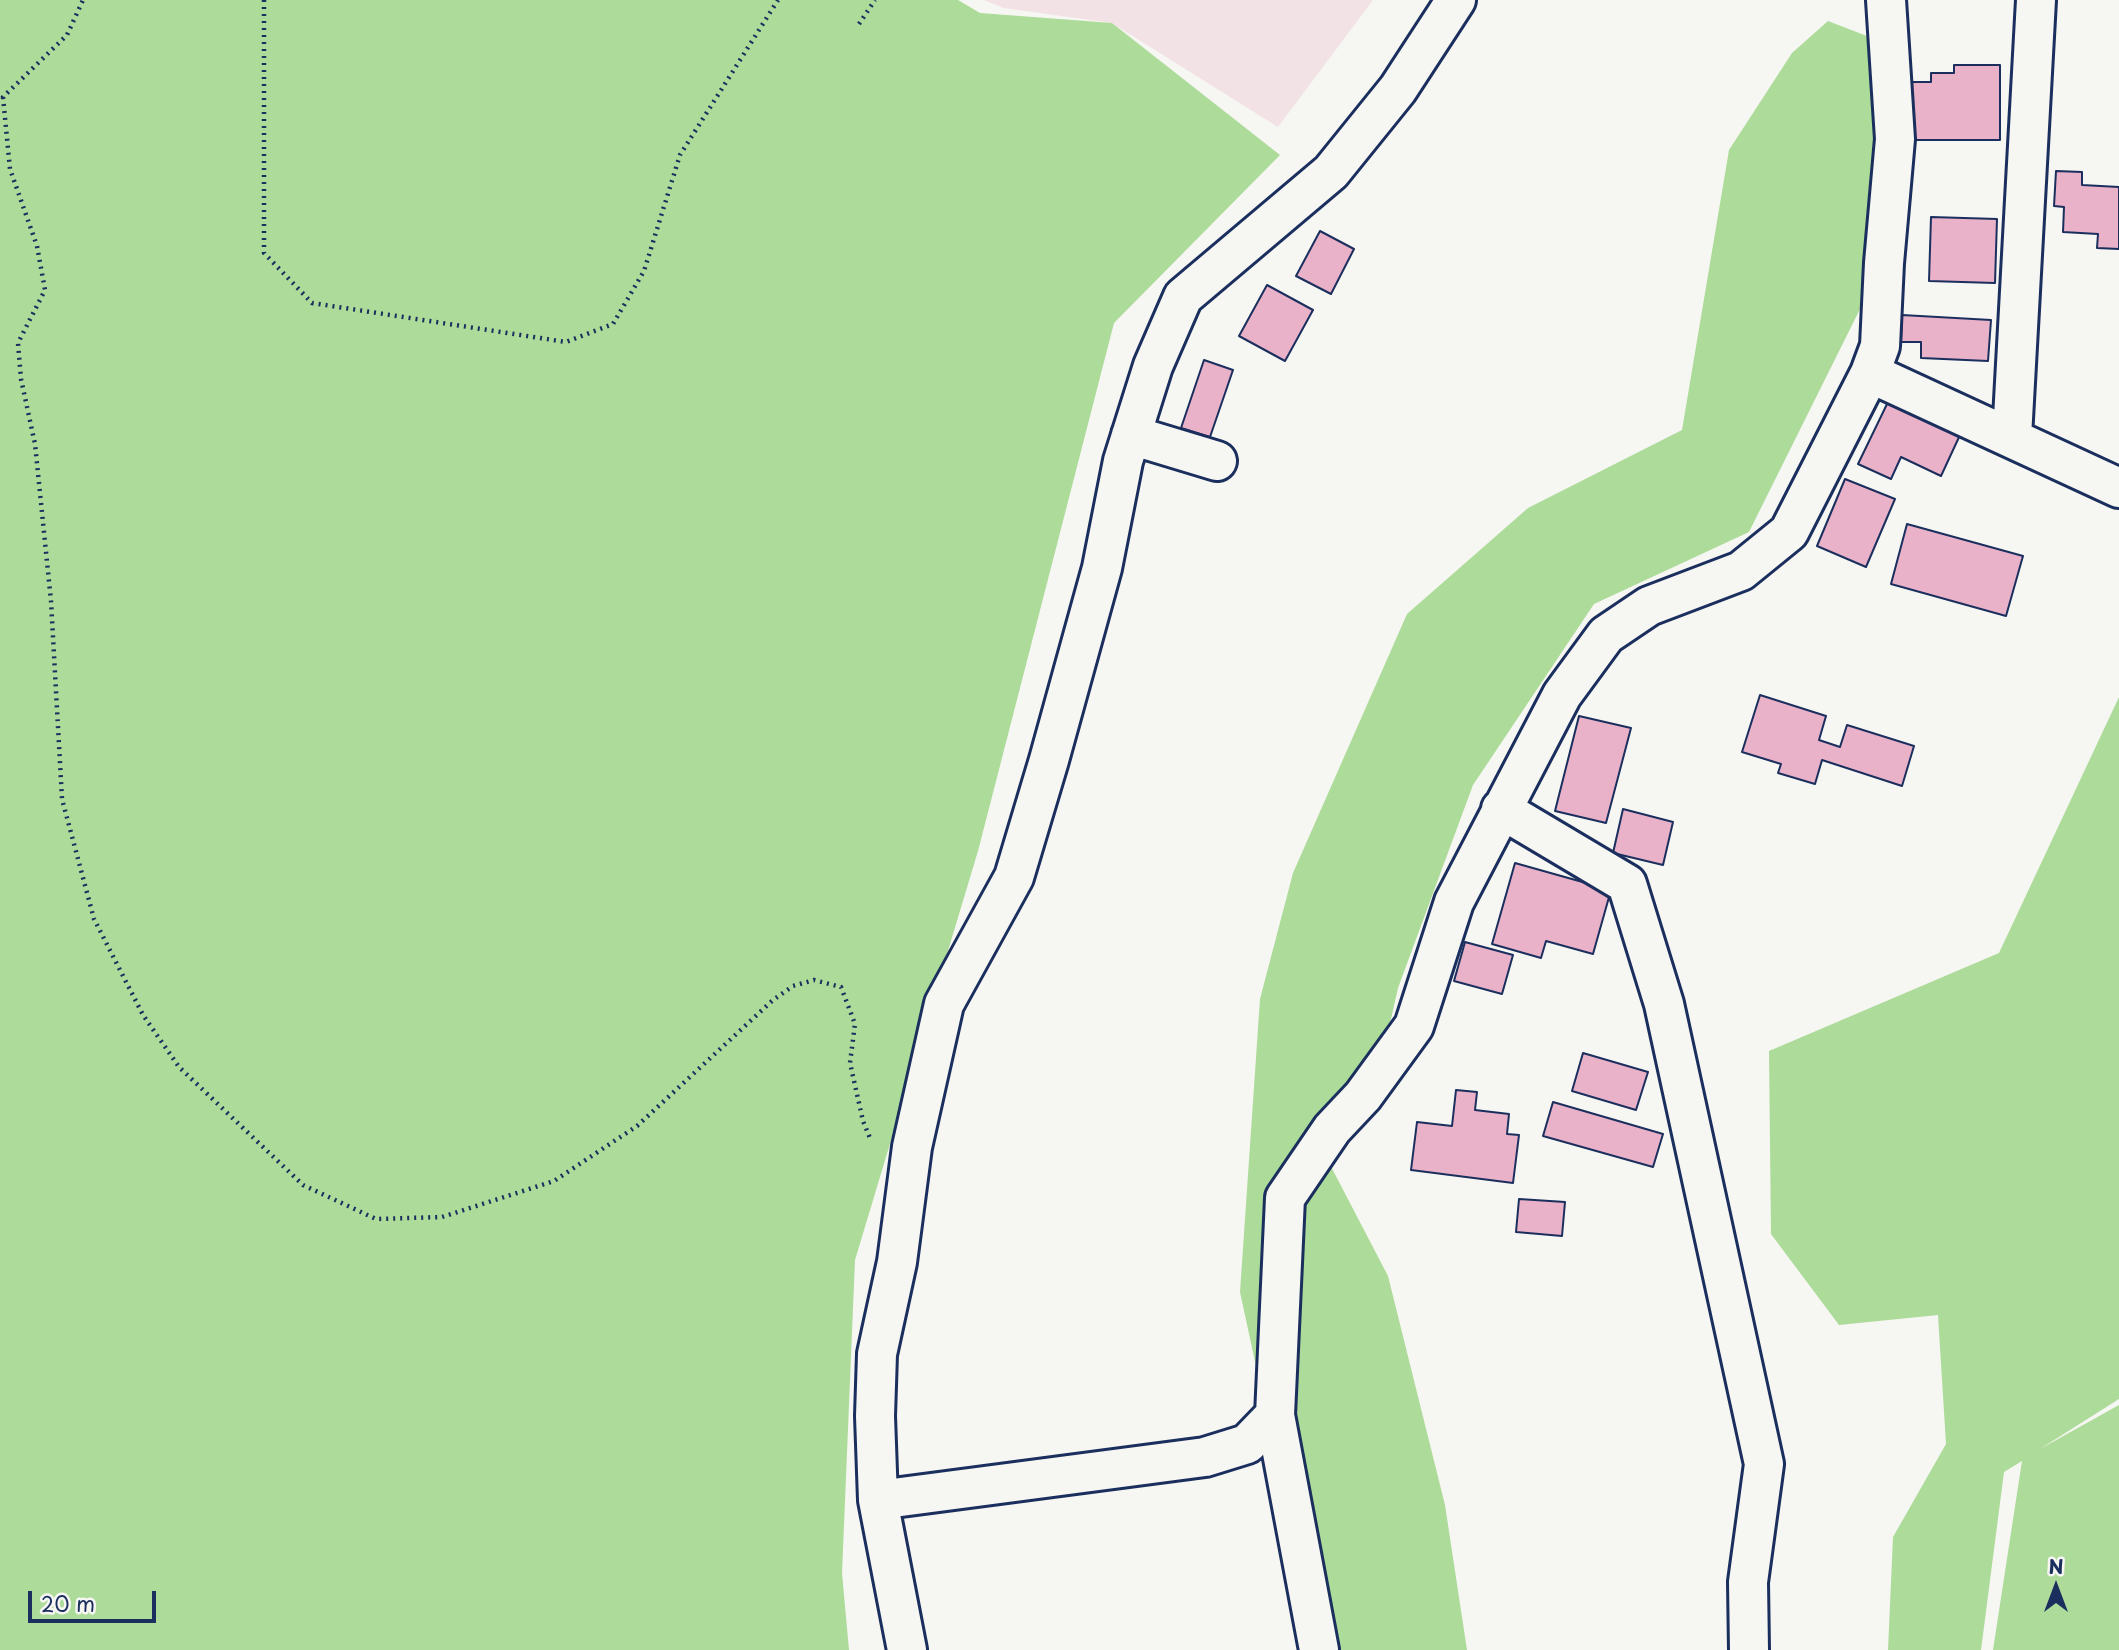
<!DOCTYPE html>
<html>
<head>
<meta charset="utf-8">
<style>
	body { margin:0 }
	#map { position:relative; width:2119px; height:1650px; overflow:hidden; background:#f6f6f2; font-family:"Playpen Sans",sans-serif }
	canvas { display:block }
	.north { position:absolute; left:2021px; top:1552px; width:70px; height:70px; -webkit-text-stroke:5px #f6f6f2; paint-order:stroke; rotate:0deg; font-size:19px; font-weight:700; line-height:28px; text-align:center; color:#1b2f5e }
	.north::after { content:''; display:block; margin:auto; width:24px; height:32px; background:#1b2f5e; clip-path:polygon(50% 0,100% 100%,50% 72%,0 100%) }
	.scale { position:absolute; left:28px; top:1591px; width:128px; height:32px; box-sizing:border-box; border:4px solid #1b2f5e; border-top:0; padding-left:9px; font-size:21px; line-height:24px; white-space:nowrap; color:#1b2f5e; -webkit-text-stroke:5px #f6f6f2; paint-order:stroke }
</style>
</head>
<body>
<div id="map">
<canvas width="2119" height="1650"></canvas>
<div class="north">N</div>
<div class="scale">20 m</div>
</div>
<script>
const ctx = document.querySelector('canvas').getContext('2d');
ctx.lineJoin = 'round';
function paint(path, color) { ctx.fillStyle = color; ctx.fill(path, 'evenodd'); }
function strokePath(path, color, width, dash) { ctx.strokeStyle = color; ctx.lineWidth = width; ctx.lineCap = dash ? 'butt' : 'round'; ctx.setLineDash(dash || []); ctx.stroke(path); }
const built = new Path2D(`
	M984,0h389l-95,127 -166,-104 -108,-15z`);
const green = new Path2D(`
	M0,0h958l22,13 132,10 168,132 -166,168 -136,528 -123,409 -13,313 7,77h-849z
	M1828,21l57,22 -20,256 -116,233 -155,72 -121,181 -75,203 -17,75 -67,71 74,142 57,229 22,145h-150l-77,-358 20,-293 33,-126 114,-259 121,-106 154,-78 47,-280 63,-97z
	M2119,697v702l-79,50 79,-44v245h-126l29,-189 -18,11 -23,178h-93l5,-113 53,-93 -8,-129 -99,10 -68,-91 -2,-183 230,-98z`);
const building = new Path2D(`
	M1954,65h46v75h-88v-58h19v-9h23z
	M2056,171l26,1v13l37,2v62l-22,-1 1,-14 -35,-2 1,-25 -10,-1z
	M1931,217l66,2 -2,64 -66,-2z
	M1320,231l34,18 -23,45 -35,-18z
	M1267,285l46,25 -28,51 -46,-25z
	M1902,315l89,5 -3,41 -67,-3v-16h-20z
	M1204,360l29,10 -23,67 -29,-9z
	M1888,402l72,33 -19,41 -40,-19 -10,22 -33,-15z
	M1845,479l50,20 -29,68 -49,-21z
	M1907,524l116,32 -17,60 -115,-32z
	M1760,695l66,21 -7,24 21,7 7,-22 67,21 -12,40 -80,-26 -7,24 -37,-11 3,-9 -39,-12z
	M1579,716l52,12 -25,95 -51,-12z
	M1623,809l50,13 -10,43 -50,-12z
	M1515,863l96,27 -18,64 -47,-13 -5,17 -49,-14z
	M1465,942l48,13 -11,39 -48,-13z
	M1583,1053l65,19 -12,38 -64,-19z
	M1456,1090l21,2 -2,18 34,4 -2,20 12,1 -6,48 -102,-13 6,-48 35,4z
	M1553,1102l110,32 -10,33 -110,-31z
	M1519,1199l46,3 -3,34 -46,-4z`);
const path = new Path2D(`
	M264,0v253l48,50 254,39 47,-18 31,-53 36,-116 98,-155
	M859,24l16,-24
	M3,97l7,72 27,77 8,44 -27,53 3,36 14,65 16,157 11,198 32,120 49,96 36,52 124,118 73,34 66,-2 112,-36 83,-55 136,-126 20,-14 21,-6 27,7 14,37 -5,39 13,58 7,17
	M2,98l65,-63 16,-35`);
const minor = new Path2D(`
	M1870,373l249,115
	M1131,435l86,26
	M2012,437l24,-437
	M1501,809l126,75 37,120 100,460 -16,118 1,68
	M1275,1415l44,235
	M878,1500l327,-43 42,-13 28,-29 10,-217 47,-69 31,-33 51,-70 40,-124 108,-207 44,-60 43,-29 92,-35 48,-39 81,-159 10,-27 4,-83 11,-124 -9,-139
	M907,1650l-29,-150 -3,-84 2,-62 20,-92 15,-115 32,-143 70,-127 35,-117 53,-192 21,-107 30,-95 30,-69 148,-125 67,-83 58,-89`);
paint(built, '#f2e2e5');
paint(green, '#addb99');
paint(building, '#e9b2c8');
strokePath(building, '#1b2f5e', 2);
strokePath(minor, '#1b2f5e', 44);
strokePath(path, '#1b2f5e', 4.5, [2, 5]);
strokePath(minor, '#f6f6f2', 38);
</script>
</body>
</html>
